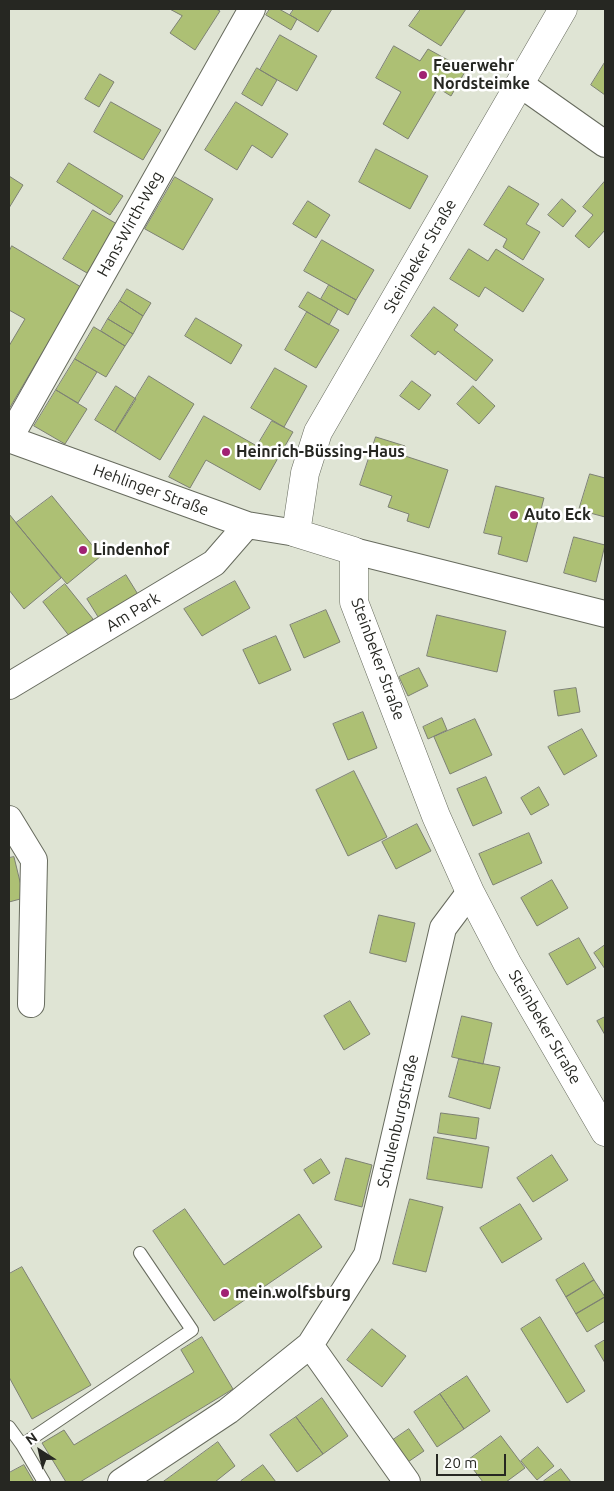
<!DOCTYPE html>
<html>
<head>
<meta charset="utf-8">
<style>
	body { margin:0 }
	#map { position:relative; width:614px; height:1491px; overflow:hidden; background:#dfe4d4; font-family:Ubuntu,sans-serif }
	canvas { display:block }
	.frame { position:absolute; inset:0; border:10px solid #262722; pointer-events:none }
	.north { position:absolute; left:15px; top:1426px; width:50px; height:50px; -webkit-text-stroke:4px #fff; paint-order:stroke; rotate:325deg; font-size:14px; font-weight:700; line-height:20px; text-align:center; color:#262722 }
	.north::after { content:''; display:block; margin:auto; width:18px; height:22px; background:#262722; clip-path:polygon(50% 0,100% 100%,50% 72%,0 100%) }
	.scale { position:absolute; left:436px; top:1454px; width:70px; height:22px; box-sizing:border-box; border:2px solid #262722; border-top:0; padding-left:6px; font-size:15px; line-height:18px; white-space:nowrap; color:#262722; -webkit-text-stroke:4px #fff; paint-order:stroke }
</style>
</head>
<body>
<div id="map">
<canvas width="614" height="1491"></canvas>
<div class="frame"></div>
<div class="north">N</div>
<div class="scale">20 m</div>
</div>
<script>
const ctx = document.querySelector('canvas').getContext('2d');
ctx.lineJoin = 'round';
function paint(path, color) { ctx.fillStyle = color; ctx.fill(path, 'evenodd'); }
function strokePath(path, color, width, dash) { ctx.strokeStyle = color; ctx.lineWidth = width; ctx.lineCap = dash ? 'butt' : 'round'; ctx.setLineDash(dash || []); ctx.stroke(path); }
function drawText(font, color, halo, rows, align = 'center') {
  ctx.font = font + ' Ubuntu,sans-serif'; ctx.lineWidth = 5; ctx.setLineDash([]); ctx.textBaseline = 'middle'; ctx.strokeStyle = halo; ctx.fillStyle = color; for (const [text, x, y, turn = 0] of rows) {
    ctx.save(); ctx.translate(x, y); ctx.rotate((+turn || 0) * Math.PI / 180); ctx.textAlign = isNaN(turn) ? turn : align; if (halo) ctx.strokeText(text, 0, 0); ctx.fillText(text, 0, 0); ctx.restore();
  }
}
const building = new Path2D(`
	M170,9h46l4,2 -25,39 -25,-17 12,-17z
	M270,9h9l18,10 -6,11 -25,-15z
	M294,9h38l-14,23 -28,-17z
	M421,9h45l-25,37 -32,-20z
	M280,35l37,21 -20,35 -37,-21z
	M394,46l26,15 8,-12 38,21 -15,26 -13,-8 -30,51 -25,-15 18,-32 -25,-14z
	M605,62v33l-14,-10z
	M257,68l20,12 -15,26 -20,-12z
	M100,74l14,8 -15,25 -14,-8z
	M111,102l50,28 -18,30 -49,-28z
	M236,102l52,32 -16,24 -20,-13 -15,25 -32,-20z
	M376,149l52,27 -18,33 -51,-27z
	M69,163l54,33 -13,19 -53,-33z
	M9,176l14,9 -14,23z
	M175,177l38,22 -30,51 -38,-21z
	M605,181v49l-16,18 -14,-12 18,-21 -10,-8z
	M509,186l30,18 -13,20 14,8 -17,28 -20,-13 4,-8 -23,-14z
	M562,199l14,12 -13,16 -15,-12z
	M308,201l22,14 -14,23 -23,-14z
	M93,210l24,14 -30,49 -24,-14z
	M322,240l52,30 -18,30 -52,-29z
	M12,246l69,41 -72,122v-63l16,-27 -16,-9v-58z
	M469,249l19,12 8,-12 48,30 -21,33 -38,-25 -6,10 -29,-18z
	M329,285l27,15 -8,15 -27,-16z
	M127,289l24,14 -8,13 -23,-15z
	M308,292l30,17 -9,16 -30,-18z
	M120,301l23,15 -10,18 -25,-15z
	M434,307l24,18 -4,5 39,30 -17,21 -38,-30 -3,4 -24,-19z
	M307,312l32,18 -23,38 -31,-18z
	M196,318l46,27 -11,19 -46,-28z
	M108,319l25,15 -8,12 -24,-15z
	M94,327l31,19 -19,31 -31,-18z
	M75,359l22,13 -19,31 -22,-13z
	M275,368l32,18 -23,41 -33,-19z
	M149,376l45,28 -34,56 -45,-28z
	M412,381l19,14 -12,15 -19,-14z
	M116,386l20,13 -21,33 -20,-12z
	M473,386l22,20 -16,18 -22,-20z
	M56,390l31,19 -22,35 -31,-18z
	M204,416l74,42 -18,32 -54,-30 -16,28 -21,-11z
	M272,421l21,11 -15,26 -21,-12z
	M376,437l29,9 -3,9 46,15 -19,58 -22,-7 2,-7 -21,-7 4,-11 -32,-11z
	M590,474l15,4v39l-26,-7z
	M496,486l48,12 -17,64 -29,-8 4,-17 -18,-4z
	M52,496l49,60 -34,28 -51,-61z
	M9,514l52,64 -37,31 -15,-19z
	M574,537l31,8 -9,37 -32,-9z
	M126,575l13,21 -39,24 -13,-21z
	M235,581l15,27 -48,28 -18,-27z
	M65,584l28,35 -23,18 -27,-35z
	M326,610l14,32 -36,16 -14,-33z
	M437,615l69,16 -9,41 -70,-16z
	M276,636l15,34 -32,14 -16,-34z
	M419,668l9,18 -20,10 -9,-19z
	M576,688l4,24 -22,4 -4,-25z
	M363,712l14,36 -29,12 -15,-36z
	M442,718l5,12 -19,9 -5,-12z
	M475,719l17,36 -42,19 -16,-37z
	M582,729l15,27 -33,19 -16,-28z
	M354,771l33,66 -39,19 -32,-66z
	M486,777l16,36 -29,13 -16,-37z
	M539,787l10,18 -18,10 -10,-17z
	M417,824l14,27 -35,18 -14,-27z
	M529,833l13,30 -49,22 -14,-31z
	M14,857l10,41 -15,4v-44z
	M552,880l16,28 -31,18 -16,-28z
	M379,915l36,8 -9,39 -36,-9z
	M579,938l17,30 -29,17 -18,-31z
	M605,945v24l-11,-16z
	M350,1001l20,33 -26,16 -20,-34z
	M462,1016l30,7 -9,41 -31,-7z
	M605,1017v18l-8,-14z
	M459,1059l41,8 -10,42 -41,-12z
	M441,1113l38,5 -3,21 -38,-6z
	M434,1137l55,10 -7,41 -55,-9z
	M552,1155l16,25 -35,22 -16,-24z
	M346,1158l26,7 -10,42 -27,-7z
	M321,1159l9,14 -17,11 -9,-14z
	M410,1199l33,8 -17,65 -33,-8z
	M520,1204l22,35 -40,24 -22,-35z
	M185,1209l39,56 75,-51 23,33 -108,74 -61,-90z
	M584,1263l10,17 -28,17 -10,-17z
	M22,1267l69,118 -59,34 -23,-42v-103z
	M594,1280l11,17 -29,17 -10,-17z
	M605,1297v24l-18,11 -11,-18z
	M540,1317l45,74 -18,12 -46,-74z
	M372,1329l34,27 -24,31 -35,-27z
	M202,1337l31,52 -153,93h-14l-24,-39 22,-13 10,15 120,-73 -13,-22z
	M605,1340v23l-10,-17z
	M467,1376l23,35 -26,18 -24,-35z
	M440,1394l24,35 -27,18 -23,-35z
	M322,1398l26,38 -25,18 -27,-37z
	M296,1417l27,37 -26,18 -27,-37z
	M409,1429l15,22 -19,13 -15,-22z
	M501,1436l24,32 -19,14h-23l-16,-21z
	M218,1442l17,24 -20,16h-52z
	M538,1447l16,19 -17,14 -16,-19z
	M24,1465l10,17h-25v-9z
	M263,1465l13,17h-35v-1z
	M561,1469l10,13h-26l-1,-1z`);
const service = new Path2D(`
	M9,1427l13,18 22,37
	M22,1445l170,-115 -52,-77`);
const minor = new Path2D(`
	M520,84l85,60
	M9,439l243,-430
	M9,439l238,86 49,8
	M354,551l251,63
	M9,686l205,-123 33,-38
	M9,819l25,41 -3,144
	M310,1345l97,137
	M121,1482l107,-71 82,-66 57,-90 76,-327 27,-36`);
const tertiary = new Path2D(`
	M563,9l-245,423 -13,41 -9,60 58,18v51l82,214 34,76 37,71 98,169`);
const markers = [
	[423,75,5,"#a02173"],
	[226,452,5,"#a02173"],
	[514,515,5,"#a02173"],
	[83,550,5,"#a02173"],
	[225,1293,5,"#a02173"]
];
const poiNames = [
	["Feuerwehr",433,66],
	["Nordsteimke",433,84],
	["Heinrich-Büssing-Haus",236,452],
	["Auto Eck",524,515],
	["Lindenhof",93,550],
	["mein.wolfsburg",235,1293]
];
const streetNames = [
	["Hans-Wirth-Weg",130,224,-61],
	["Steinbeker Straße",420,256,-60],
	["Hehlinger Straße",151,490,20],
	["Am Park",133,612,-31],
	["Steinbeker Straße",378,659,70],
	["Steinbeker Straße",545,1027,60],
	["Schulenburgstraße",398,1121,-77]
];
paint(building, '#adc074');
strokePath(building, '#7d8173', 1);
strokePath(service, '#676b5e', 14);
strokePath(minor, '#676b5e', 28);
strokePath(tertiary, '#676b5e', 29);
strokePath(service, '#fff', 12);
strokePath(minor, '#fff', 26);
strokePath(tertiary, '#fff', 28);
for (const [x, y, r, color] of markers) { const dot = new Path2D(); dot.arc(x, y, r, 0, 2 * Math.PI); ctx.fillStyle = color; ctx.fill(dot); strokePath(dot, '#fff', 2); }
drawText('bold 16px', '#262722', '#fff', poiNames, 'left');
drawText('16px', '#262722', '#fff', streetNames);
</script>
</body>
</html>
